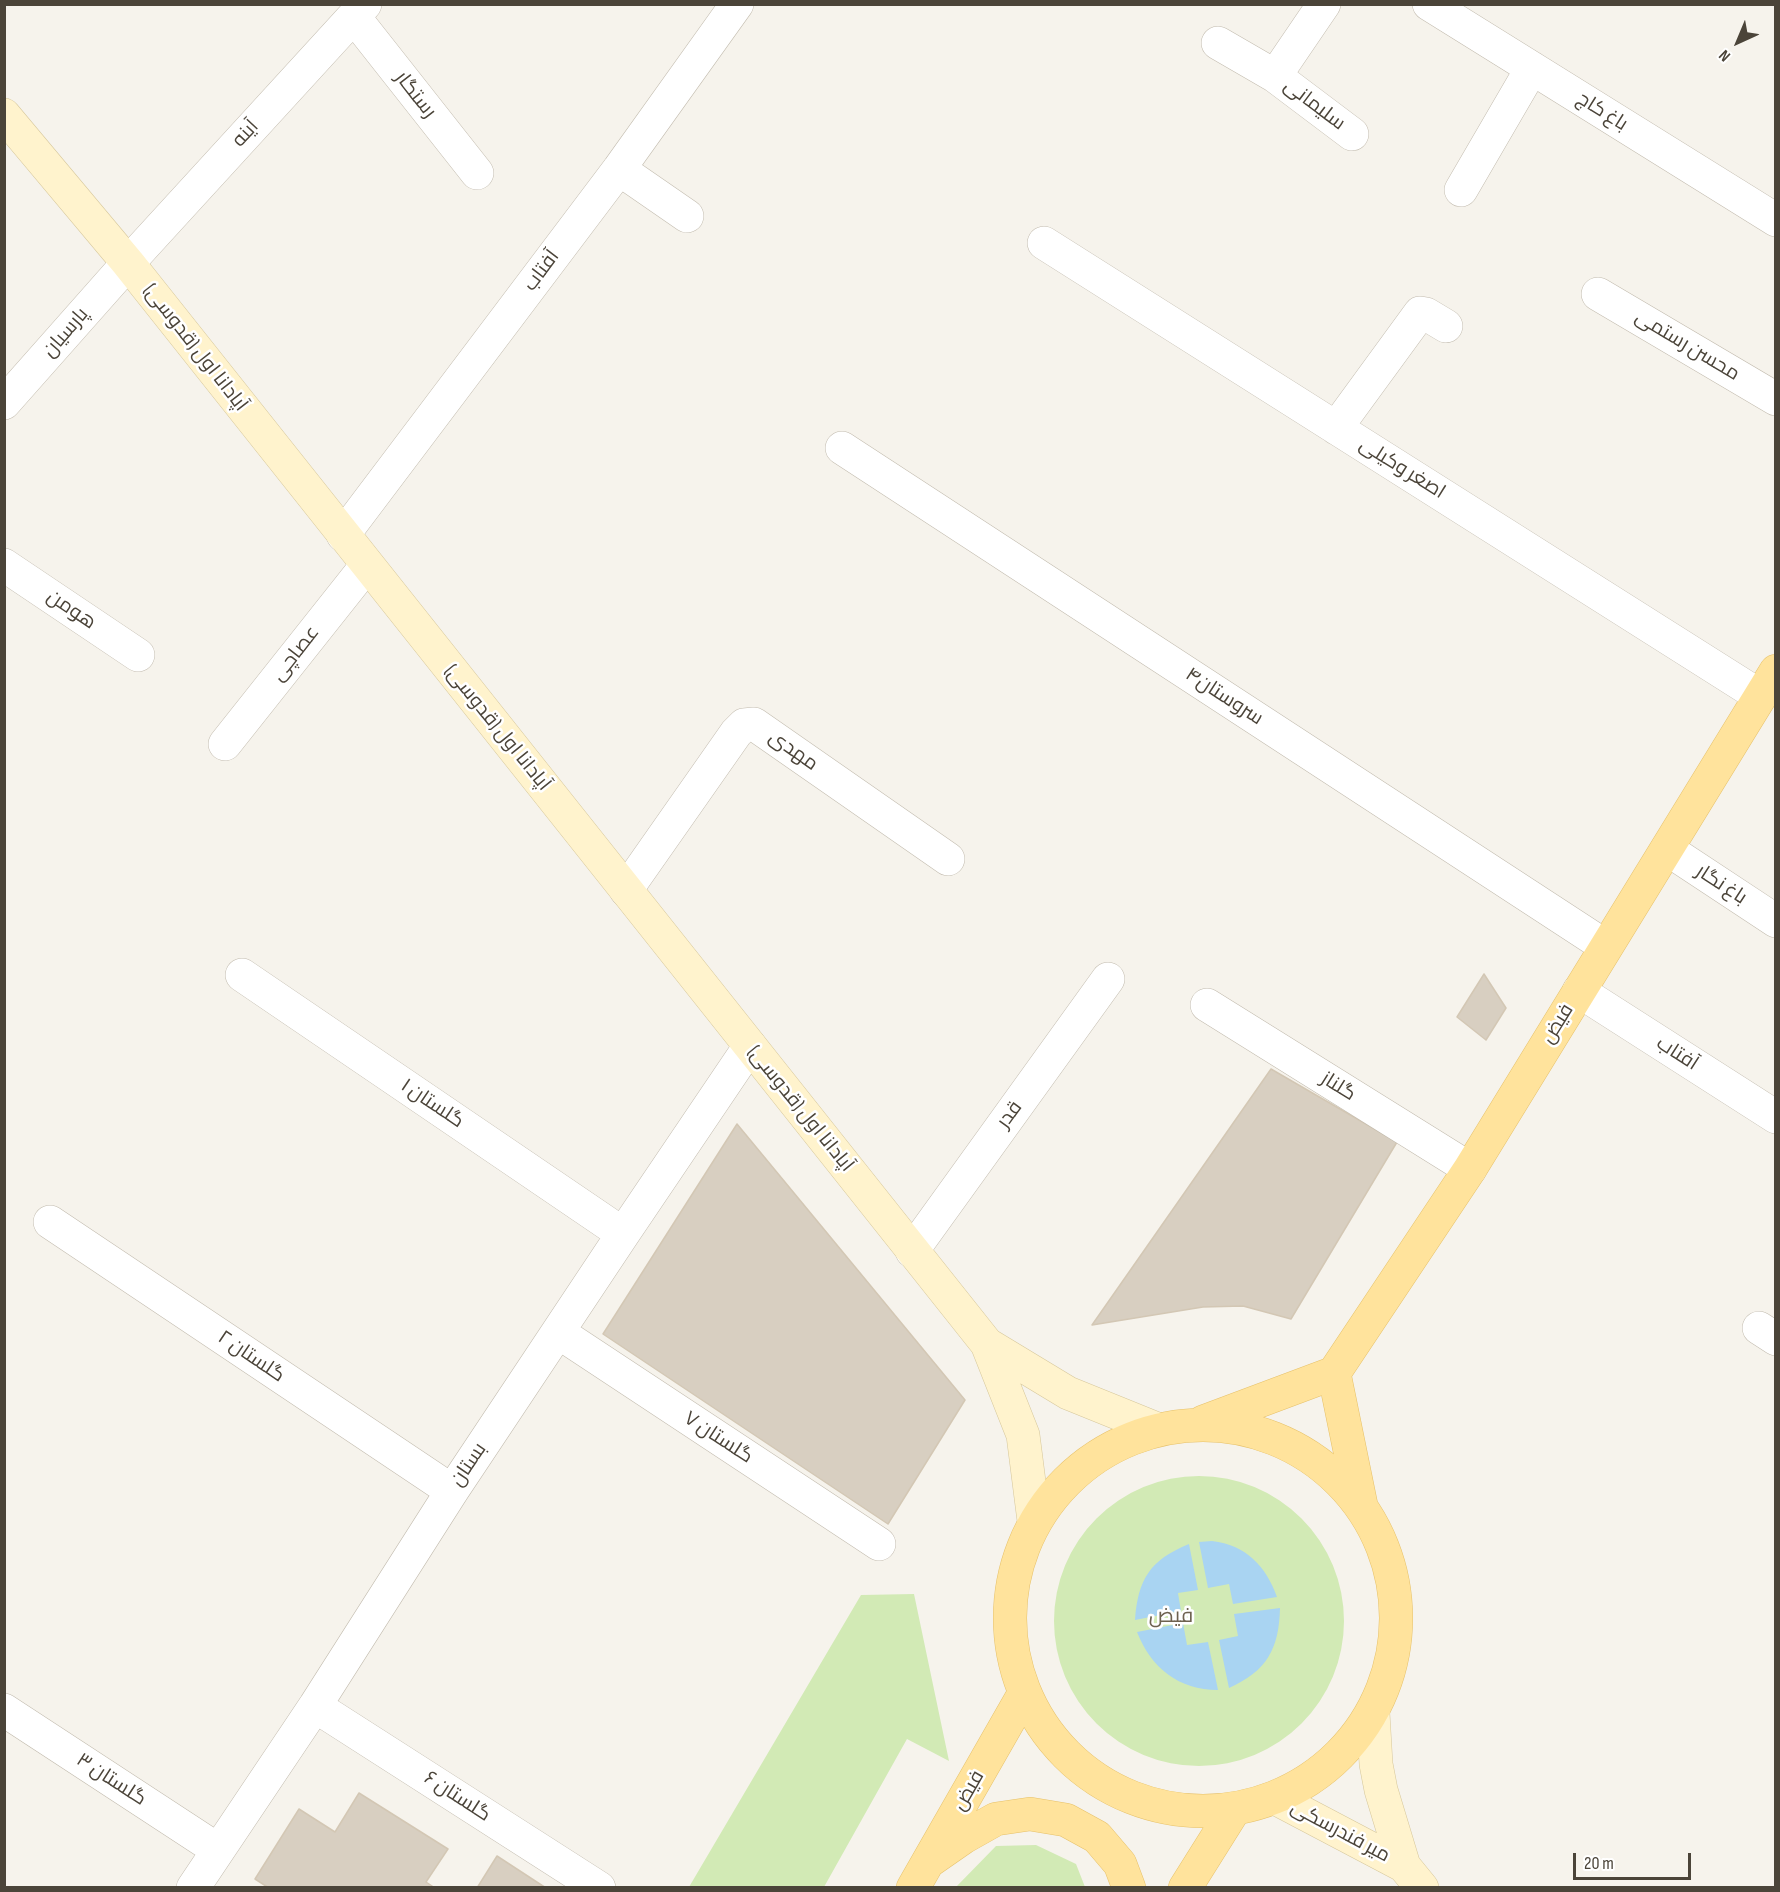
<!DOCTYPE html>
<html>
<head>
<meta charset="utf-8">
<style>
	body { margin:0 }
	#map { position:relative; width:1780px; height:1892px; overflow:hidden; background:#f6f3ec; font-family:"Sofia Sans Condensed",sans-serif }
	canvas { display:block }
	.frame { position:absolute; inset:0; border:6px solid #4b4439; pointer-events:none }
	.north { position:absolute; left:1708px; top:12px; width:60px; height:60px; -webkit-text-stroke:4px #fff; paint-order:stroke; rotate:224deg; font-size:16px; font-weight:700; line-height:24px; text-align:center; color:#4b4439 }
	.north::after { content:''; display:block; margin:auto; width:21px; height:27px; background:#4b4439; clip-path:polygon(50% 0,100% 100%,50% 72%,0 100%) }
	.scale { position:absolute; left:1573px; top:1853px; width:118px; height:27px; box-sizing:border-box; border:3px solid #4b4439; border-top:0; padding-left:8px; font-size:18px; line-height:21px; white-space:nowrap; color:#4b4439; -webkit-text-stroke:4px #fff; paint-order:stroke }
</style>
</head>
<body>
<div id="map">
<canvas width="1780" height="1892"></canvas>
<div class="frame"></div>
<div class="north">N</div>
<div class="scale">20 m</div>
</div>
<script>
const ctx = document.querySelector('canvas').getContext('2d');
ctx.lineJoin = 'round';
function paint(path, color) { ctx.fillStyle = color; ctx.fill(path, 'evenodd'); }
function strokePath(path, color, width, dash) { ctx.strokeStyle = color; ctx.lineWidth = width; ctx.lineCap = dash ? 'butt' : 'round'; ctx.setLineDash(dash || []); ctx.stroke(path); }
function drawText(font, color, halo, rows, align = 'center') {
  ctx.font = font + ' "Sofia Sans Condensed",Cairo,sans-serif'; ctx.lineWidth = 5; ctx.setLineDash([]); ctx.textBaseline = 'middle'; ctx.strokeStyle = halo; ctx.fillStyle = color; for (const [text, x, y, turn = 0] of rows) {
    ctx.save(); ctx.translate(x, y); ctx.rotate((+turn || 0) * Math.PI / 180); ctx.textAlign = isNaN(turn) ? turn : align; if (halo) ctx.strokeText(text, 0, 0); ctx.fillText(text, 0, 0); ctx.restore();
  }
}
const green = new Path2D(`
	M1054 1621a145 145 0 1 1 290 0a145 145 0 1 1-290 0Z
	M914,1594l35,167 -42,-22 -83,148h-135l172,-292z
	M1036,1845l40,19 9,23h-129l40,-41z`);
const water = new Path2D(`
	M1212,1541c34,4 54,25 65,56l-44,7 -4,-20 -21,4 -9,-46z
	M1189,1544l9,46 -20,3 3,18 -46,9c3,-41 15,-60 54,-76z
	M1280,1608c-1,41 -13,63 -51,80l-10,-48 19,-4 -4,-22z
	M1183,1623l4,22 21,-3 10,48c-39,0 -67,-22 -81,-58z`);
const building = new Path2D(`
	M1484,974l22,34 -20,32 -29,-23z
	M1271,1069l126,73 -106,177 -48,-13 -40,1 -111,18z
	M737,1124l228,276 -77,124 -285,-190z
	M359,1793l89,56 -22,33 9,6h-166l-14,-9 44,-70 36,23z
	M497,1856l49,32h-69z`);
const street = new Path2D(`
	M1429,4l347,216
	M354,17l123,156
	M1218,43l57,33 77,58
	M1275,76l49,-72
	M619,169l68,47
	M1461,190l71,-122
	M1044,243l716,453
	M1598,294l178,105
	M4,403l124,-140 237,-259
	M1336,428l84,-115 6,1 20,12
	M842,448l763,498
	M343,535l276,-366 118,-165
	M4,565l134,90
	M225,744l142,-179
	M1667,849l109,72
	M626,890l110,-157 8,-8 10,-1 194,135
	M242,975l381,259
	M1579,991l197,126
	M1207,1005l263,164
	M50,1222l402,269
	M912,1251l196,-272
	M1759,1328l17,11
	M558,1332l321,212
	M315,1706l284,182
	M4,1710l214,140
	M193,1888l122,-182 137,-215 171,-257 127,-188`);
const secondary = new Path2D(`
	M4,115l124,148 859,1081 36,91 11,86
	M987,1344l81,49 89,36
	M1373,1713l3,51 5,26 23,76 18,22
	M1275,1798l129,68`);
const primary = new Path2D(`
	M1334,1373l136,-204 306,-498
	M1334,1373l27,132
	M1203,1422l131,-49
	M1010 1618a193 193 0 1 1 386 0a193 193 0 1 1-386 0Z
	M928,1862l36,-25 32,-18 34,-5 36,6 31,17 23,27 9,24
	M913,1888l111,-194
	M1185,1888l49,-78`);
const streetNames = [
	["رستگار",415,95,52],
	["سلیمانی",1314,105,37],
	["باغ کاج",1602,112,32],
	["آینه",246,134,-47],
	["آفتاب",542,271,-53],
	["پارسیان",66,333,-49],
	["محسن رستمی",1687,346,31],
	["آپادانا اول (قدوسی)",195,348,52],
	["اصغر وکیلی",1402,469,32],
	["هومن",71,610,34],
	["عصاچی",296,654,-52],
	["سروستان۴",1224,697,33],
	["آپادانا اول (قدوسی)",497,728,51],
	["مهدی",793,751,35],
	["باغ نگار",1721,885,33],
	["فیض",1558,1024,-58],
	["آفتاب",1677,1054,33],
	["گلناز",1338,1087,32],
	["گلستان ۱",432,1104,34],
	["آپادانا اول (قدوسی)",800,1109,51],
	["قدر",1010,1115,-54],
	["گلستان ۲",251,1357,34],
	["گلستان ۷",718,1438,33],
	["بستان",469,1465,-56],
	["گلستان ۳",111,1780,33],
	["فیض",969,1791,-60],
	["گلستان ۶",457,1797,33],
	["میر فندرسکی",1340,1832,28]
];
const neighbourhoodNames = [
	["فیض",1171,1617]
];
paint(green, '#d2eab5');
paint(water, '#a9d4f2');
paint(building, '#d8cfc1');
strokePath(building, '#d3c7b4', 1.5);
strokePath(street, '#c2bbae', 34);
strokePath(secondary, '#d6c79b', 34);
strokePath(primary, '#e6c16a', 34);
strokePath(street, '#fff', 33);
strokePath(secondary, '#fff3cd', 33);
strokePath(primary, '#ffe39c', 33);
drawText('20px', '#4b4439', '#fff', streetNames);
drawText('21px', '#6e6250', '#fff', neighbourhoodNames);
</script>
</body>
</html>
